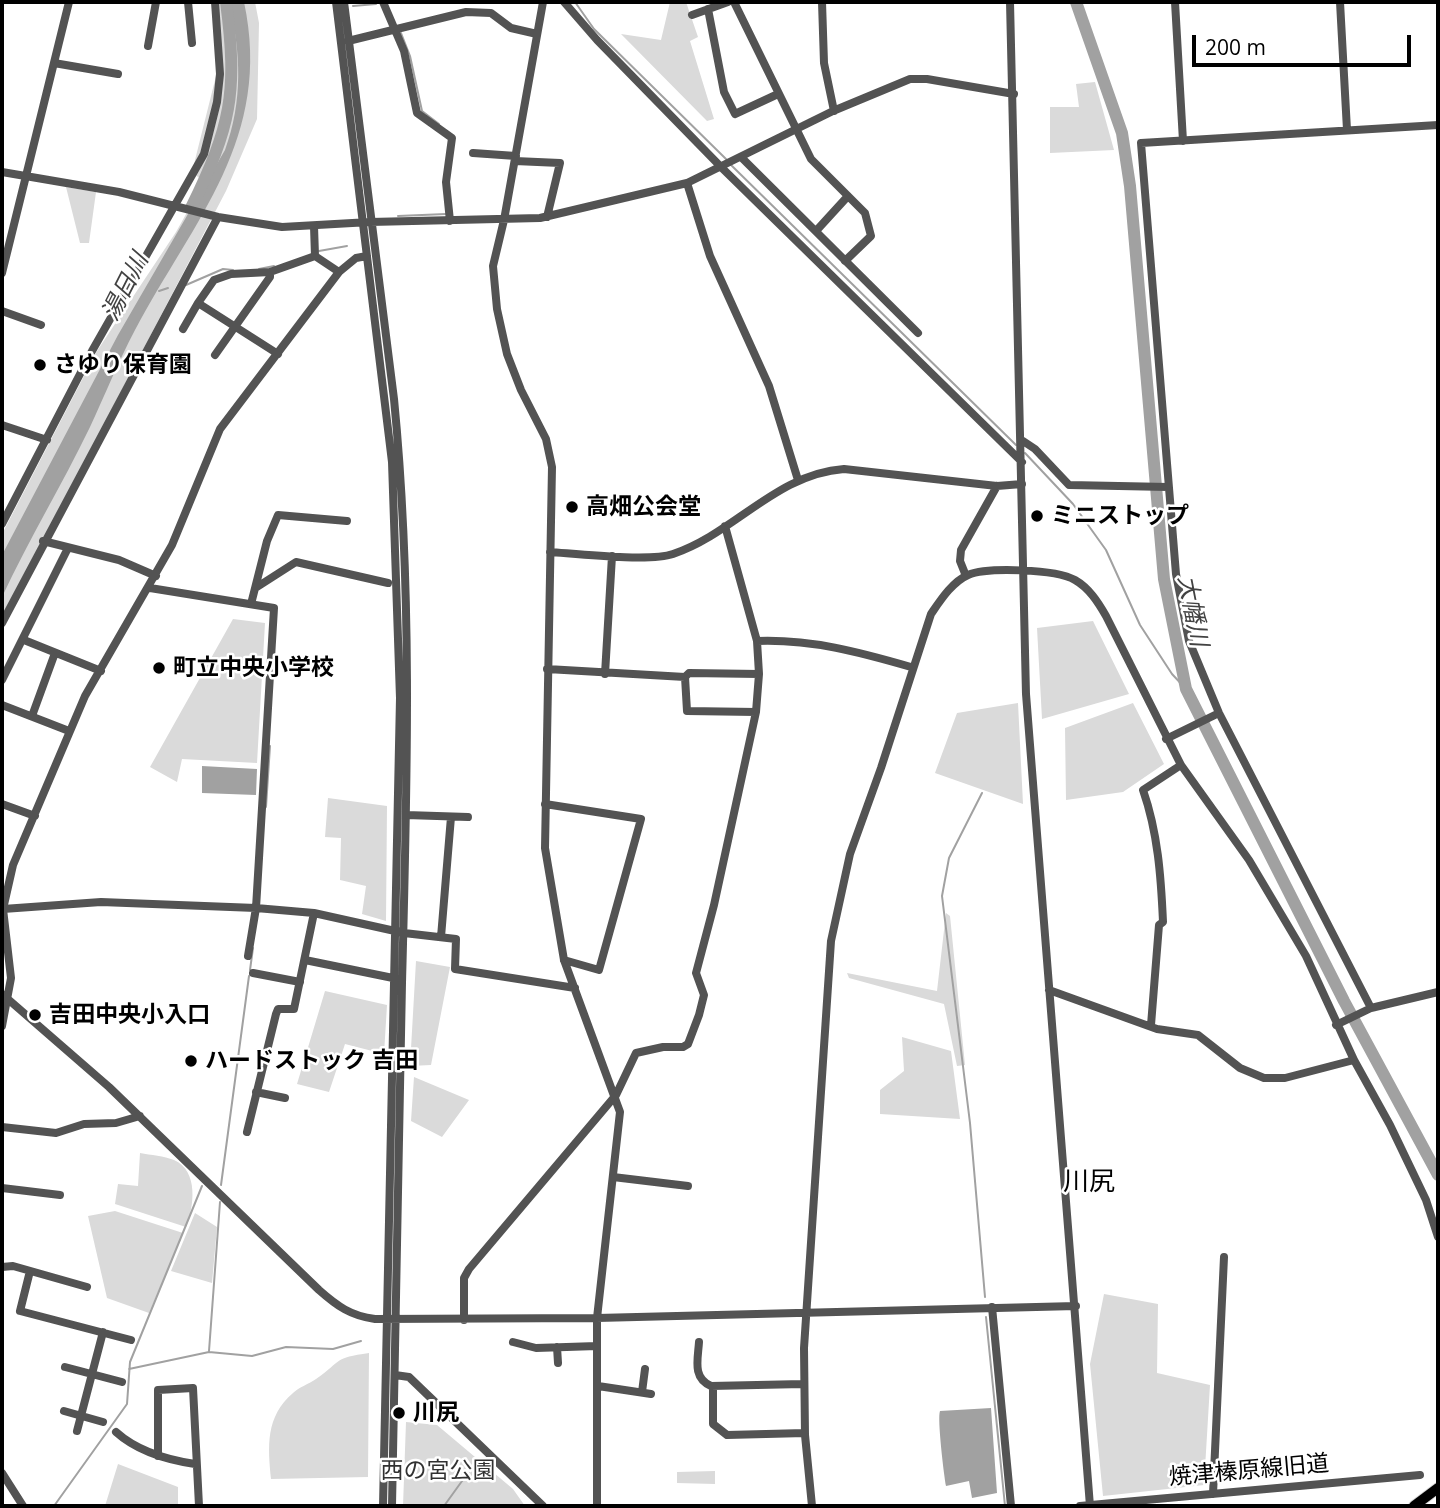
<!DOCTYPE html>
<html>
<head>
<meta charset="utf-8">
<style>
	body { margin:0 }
	#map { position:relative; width:1440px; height:1508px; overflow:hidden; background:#fff; font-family:"Open Sans",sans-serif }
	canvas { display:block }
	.frame { position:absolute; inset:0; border:4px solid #000; pointer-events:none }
	.scale { position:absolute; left:1192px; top:35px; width:219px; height:32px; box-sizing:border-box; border:4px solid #000; border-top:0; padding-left:9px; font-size:21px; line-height:24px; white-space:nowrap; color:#000; -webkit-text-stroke:5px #fff; paint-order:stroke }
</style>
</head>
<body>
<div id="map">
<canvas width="1440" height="1508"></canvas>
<div class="frame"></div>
<div class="scale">200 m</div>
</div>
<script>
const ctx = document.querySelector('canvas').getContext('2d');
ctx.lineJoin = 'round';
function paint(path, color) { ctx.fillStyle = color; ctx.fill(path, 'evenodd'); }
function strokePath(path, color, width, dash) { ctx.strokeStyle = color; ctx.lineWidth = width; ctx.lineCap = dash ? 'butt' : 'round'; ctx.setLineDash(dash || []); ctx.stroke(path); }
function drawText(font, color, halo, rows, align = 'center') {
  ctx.font = font + ' "Open Sans","Noto Sans JP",sans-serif'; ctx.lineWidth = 5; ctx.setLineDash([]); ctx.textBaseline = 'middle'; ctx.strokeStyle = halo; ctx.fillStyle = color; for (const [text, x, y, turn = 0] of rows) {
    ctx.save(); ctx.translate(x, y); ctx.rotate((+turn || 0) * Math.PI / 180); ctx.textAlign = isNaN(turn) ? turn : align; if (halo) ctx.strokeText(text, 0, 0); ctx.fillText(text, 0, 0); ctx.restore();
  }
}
const green = new Path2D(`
	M215,2h40l4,21 -2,96 -31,72 -224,428v-85l95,-183 79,-119 28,-50 -12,-10 25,-100z
	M670,2h16l12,35 -8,4 24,78 -7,2 -86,-87 40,6z
	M1095,82l19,68 -64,3v-46h29l-3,-23z
	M66,187l30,5 -7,51h-9z
	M233,619l32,4 -8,140 -75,-4 -5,23 -27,-15z
	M1093,621l36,73 -87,25 -5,-91z
	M1018,703l5,101 -88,-31 22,-60z
	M1133,703l31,61 -41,28 -57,8 -1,-72z
	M328,798l59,8 -1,115 -24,-7 4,-28 -26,-6 1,-42 -16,-1z
	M946,913l4,3 15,149 -8,1 -13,-62 -95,-26 -2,-5 90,18z
	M416,961l34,6 -19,98 -21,1z
	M325,991l62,14 -3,49 -39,-10 -16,48 -32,-8z
	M902,1037l49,14 9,68 -80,-5v-24l24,-19z
	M414,1077l55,23 -27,37 -31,-16z
	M140,1153c11,2 24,3 34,7 25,11 20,47 12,67l-71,-23 3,-20 20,2z
	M115,1211l68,22 -34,80 -42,-15 -19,-82z
	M195,1213l22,14 -5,56 -41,-12z
	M1104,1294l54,10 -1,69 53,12 -6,100 -101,11 -13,-132z
	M369,1353l-1,124 -97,2c-3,-32 -6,-62 22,-86 6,-6 16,-9 23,-14 27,-19 17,-21 53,-26z
	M406,1422l31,3 76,64 12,17h-122z
	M118,1464l60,23v19h-73z
	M715,1471v13l-38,-1v-11z`);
const water = new Path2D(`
	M229,2h15c29,136 -50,217 -109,328 -17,32 -30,65 -45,97 -28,58 -61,112 -88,170v-42l116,-220 107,-185c18,-49 16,-97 4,-148z
	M202,766l55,3 -1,26 -54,-2z
	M991,1408l6,85 -25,5 -3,-17 -23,5c-2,-11 -9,-68 -6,-75z`);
const stream = new Path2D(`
	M575,2l19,27 133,131
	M353,6l23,-2
	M401,33l9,23 12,55 17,13
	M730,164l286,281
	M398,216l48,-2
	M319,251l28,-5
	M259,269l15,-3
	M186,285l37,-16 10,1
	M159,291l9,-3
	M1025,453l48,51 33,46 34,75 32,49 14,15
	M982,793l-33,65 -7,38 28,227 15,174
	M266,807l4,-61
	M250,970l3,-22
	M221,1185l28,-209
	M986,1317l19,189
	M209,1351l11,-149
	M129,1369l80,-17 43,4 34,-9 47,2 28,-8
	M54,1506l73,-102 3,-42 72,-176
	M444,1506l31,-43`);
const river = new Path2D(`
	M1076,2l46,131 8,53 34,393 22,110 158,312 94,174
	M191,208c40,-82 47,-115 35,-206`);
const minor = new Path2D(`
	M188,2l4,41
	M336,2l56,460 8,236 -17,808
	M344,2l50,397c19,194 13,389 8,584 -4,174 -6,349 -10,523
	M383,2l21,49 13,62 35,25 -6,44 4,39
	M543,2l-39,218 -11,46 4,43 10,45 14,36 25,49 6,28 -7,381 19,112 56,152 -23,206v188
	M564,2l33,38 125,128 300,294
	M734,2l77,157 54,54 6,23 -26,25
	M822,2l2,61 10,48
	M1010,2l16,692 64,812
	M1175,2l8,139
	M1340,2l7,128
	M708,9l16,83 11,22 43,-20
	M692,15l36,-13
	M348,41l118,-29 25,1 20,15 26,6
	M148,46l8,-44
	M54,63l64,11
	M473,153l43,3
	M742,158l176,175
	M515,161l45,2 -13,54
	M2,172l117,20 99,25 64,10 88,-5 170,-4 147,-35 146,-72 77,-32h17l87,15
	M687,183l23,73 59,130 29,94
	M314,226l1,30 24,16
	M816,231l32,-35
	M2,273l67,-271
	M2,311l39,14
	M183,329l15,-26
	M278,354l-80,-51 16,-23 17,-6 39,-2 45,-16
	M215,355l55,-78v-5
	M2,425l45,15
	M1023,441l12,8 34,36 99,2
	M2,524l90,-173 112,-197 13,-52 3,-28 -5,-72
	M43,541l76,19 37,16
	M550,552c28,2 100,10 123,2 62,-21 103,-80 171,-85l153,17 25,-2
	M966,576l-6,-15 1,-11 36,-64
	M257,587l39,-25 92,21
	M150,588l124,20 -18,300 -8,48
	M251,604l16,-63 11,-26 69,6
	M2,623l216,-406
	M24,640l77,31
	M757,641c54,-2 102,11 154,26
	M547,669l138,8 4,-4 70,1
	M605,674l7,-118
	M685,677l2,34 69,1
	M2,680l66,-132
	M2,705l67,26
	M32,716l23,-63
	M1166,739l53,-26
	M2,804l33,12
	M545,804l96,15 -42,151 -35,-10
	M406,815l62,2
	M3,909l98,-7 155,6 58,5 90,20 52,6 -1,30 120,19
	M441,937l10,-120
	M305,960l88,18
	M253,973l47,9
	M1049,990l108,39 41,6 42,33 24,10h21l69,-18
	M2,994l107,93 210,203c18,16 32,26 56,29l222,-1 479,-12
	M1371,1008l-152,-295 -30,-72 -13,-67 -35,-431 297,-18
	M1151,1025l8,-100 4,-3c-2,-45 -5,-89 -20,-132l38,-25
	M1336,1025l35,-17 67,-16
	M2,1026l9,-48 -8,-69 10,-44 72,-169 87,-151 48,-116 119,-157 17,-14 11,-2
	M256,1092l29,6
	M2,1127l54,6 28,-9 32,-1 24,-7
	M247,1132l29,-118 2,-5h16l20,-96
	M613,1177l75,9
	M2,1188l58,7
	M2,1267l11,-1 74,21
	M30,1271l-10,40 111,29
	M992,1307l19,199
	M464,1320v-42l5,-9 147,-174 20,-42 27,-6h20l5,-3 11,-29 5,-20 -8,-22 18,-68 42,-193 3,-38 -2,-33 -32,-115
	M513,1342l23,6 61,-2
	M699,1342c-1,17 -7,36 12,44l92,-2
	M557,1347l1,16
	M65,1367l57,15
	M395,1375l14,2 134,129
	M598,1386l53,8
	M713,1386v38l14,11 78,-2
	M642,1392l3,-23
	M64,1411l39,11
	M77,1431l26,-99
	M116,1432c21,19 52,28 79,32
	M158,1456v-66l35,-2 6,118
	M2,1473l21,33
	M1213,1494l11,-237
	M812,1506l-7,-71 -1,-87 27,-407 19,-87 31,-86 50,-154c9,-13 21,-32 37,-39 19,-8 88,-6 107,5 14,8 23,22 31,36l75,149 68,95 57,96 48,104 36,65 36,75 12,37
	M1080,1506l340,-31`);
const major = new Path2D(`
	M1414,1506l24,-18`);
const markers = [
	[40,365,7,"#000"],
	[572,507,7,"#000"],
	[1037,516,7,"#000"],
	[159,668,7,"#000"],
	[35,1015,7,"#000"],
	[191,1061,7,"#000"],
	[399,1413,7,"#000"]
];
const poiNames = [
	["さゆり保育園",54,365],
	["高畑公会堂",586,507],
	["ミニストップ",1051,516],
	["町立中央小学校",173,668],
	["吉田中央小入口",49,1015],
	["ハードストック 吉田",205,1061],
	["川尻",413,1413]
];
const parkNames = [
	["西の宮公園",438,1471]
];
const streetNames = [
	["焼津榛原線旧道",1249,1471,-5]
];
const waterNames = [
	["湯日川",126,287,-63],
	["大幡川",1192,611,79]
];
const quarterNames = [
	["川尻",1089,1183]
];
paint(green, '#dadada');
paint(water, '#a1a1a1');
strokePath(stream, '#a1a1a1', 2);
strokePath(river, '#a1a1a1', 12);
strokePath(major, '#dbdbdb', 12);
strokePath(minor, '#535353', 8);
strokePath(major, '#000', 10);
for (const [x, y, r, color] of markers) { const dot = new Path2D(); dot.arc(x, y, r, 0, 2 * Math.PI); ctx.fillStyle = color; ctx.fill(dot); strokePath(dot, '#fff', 2.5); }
drawText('bold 23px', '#000', '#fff', poiNames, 'left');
drawText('23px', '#313131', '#fff', parkNames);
drawText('23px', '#000', '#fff', streetNames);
drawText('italic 24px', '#424242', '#fff', waterNames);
drawText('26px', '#000', '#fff', quarterNames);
</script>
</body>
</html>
